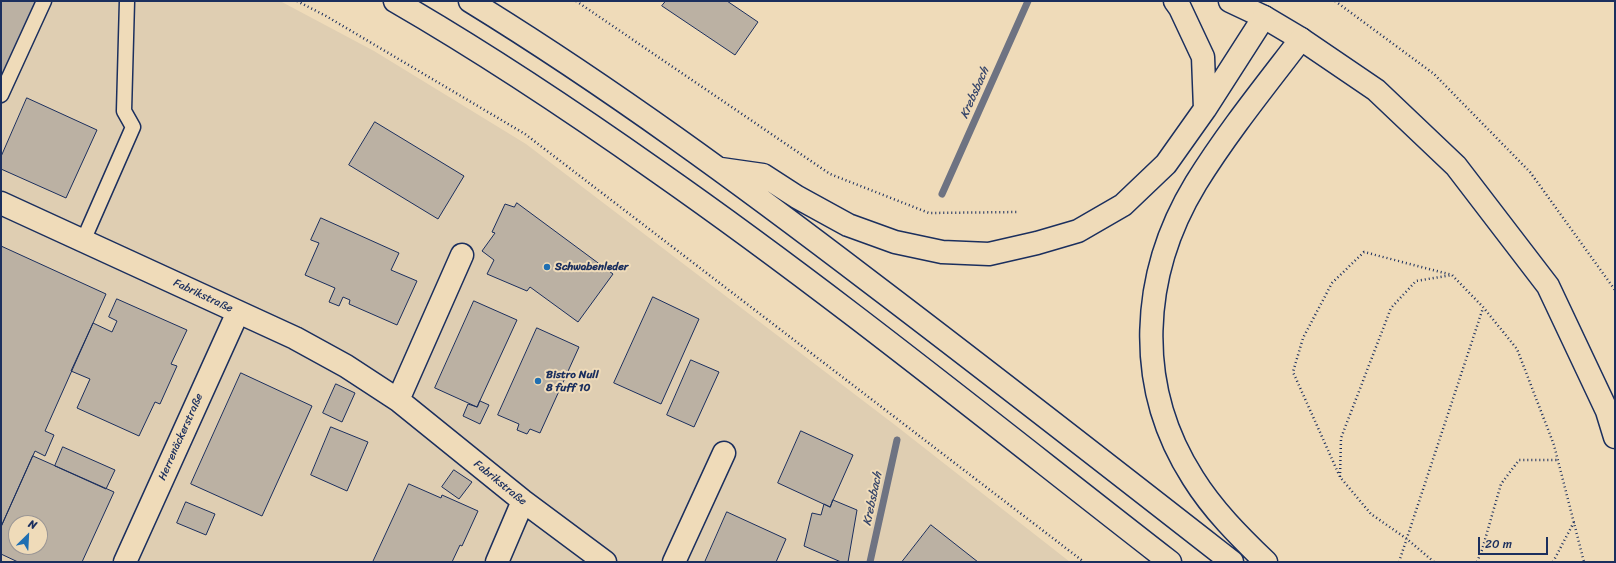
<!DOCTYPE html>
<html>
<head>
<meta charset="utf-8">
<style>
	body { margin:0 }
	#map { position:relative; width:1616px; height:563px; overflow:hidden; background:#efdbb9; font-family:Sriracha,sans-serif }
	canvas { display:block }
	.frame { position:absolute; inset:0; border:2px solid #1b2f5e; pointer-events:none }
	.north { position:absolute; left:8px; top:515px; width:40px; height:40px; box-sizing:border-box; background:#efdbb9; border:1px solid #9a9695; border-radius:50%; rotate:24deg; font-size:11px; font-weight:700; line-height:16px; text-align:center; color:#1b2f5e }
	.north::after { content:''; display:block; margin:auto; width:14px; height:18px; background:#1f6fb2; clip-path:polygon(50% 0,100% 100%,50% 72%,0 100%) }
	.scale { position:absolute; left:1478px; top:537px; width:70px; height:18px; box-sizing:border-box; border:2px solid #1b2f5e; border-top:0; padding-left:5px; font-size:12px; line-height:14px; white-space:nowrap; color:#1b2f5e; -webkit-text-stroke:3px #efdbb9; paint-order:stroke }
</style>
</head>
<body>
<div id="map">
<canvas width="1616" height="563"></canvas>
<div class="frame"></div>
<div class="north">N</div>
<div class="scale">20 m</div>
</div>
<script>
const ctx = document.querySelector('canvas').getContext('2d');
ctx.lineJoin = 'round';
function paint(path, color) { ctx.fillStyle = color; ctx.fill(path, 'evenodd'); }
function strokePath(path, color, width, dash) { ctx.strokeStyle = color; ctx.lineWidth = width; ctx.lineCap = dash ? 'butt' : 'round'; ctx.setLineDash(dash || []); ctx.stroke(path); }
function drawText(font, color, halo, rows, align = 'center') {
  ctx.font = font + ' Sriracha,sans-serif'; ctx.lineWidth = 4; ctx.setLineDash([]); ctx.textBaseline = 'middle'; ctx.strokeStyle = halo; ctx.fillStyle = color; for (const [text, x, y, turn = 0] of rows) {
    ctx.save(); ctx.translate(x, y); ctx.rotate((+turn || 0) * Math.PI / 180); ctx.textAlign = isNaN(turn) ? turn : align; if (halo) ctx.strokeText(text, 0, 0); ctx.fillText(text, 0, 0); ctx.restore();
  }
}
const built = new Path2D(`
	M1,1h279l94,50 152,93 369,281 175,137h-1069zM16,523h24v24h-24z`);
const stream = new Path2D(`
	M942,194l86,-193
	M870,562l27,-122`);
const building = new Path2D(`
	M1,1h35l-35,80z
	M666,1h61l31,21 -23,33 -73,-49z
	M27,98l70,32 -31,68 -65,-29v-12z
	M375,122l89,54 -26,43 -89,-54z
	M517,203l96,71 -35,48 -48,-35 -3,4 -40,-17 7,-14 -12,-9 13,-18 -3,-1 13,-28 9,3z
	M321,218l78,35 -8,17 26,11 -20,44 -48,-21 1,-4 -7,-3 -4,9 -10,-4 6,-14 -30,-13 14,-32 -8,-3z
	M1,246l105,48 -61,137 9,4 -9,21 -10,-5 -34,76z
	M653,297l46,22 -38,85 -47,-21z
	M117,299l70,31 -16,34 6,2 -17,38 -5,-2 -16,34 -62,-28 13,-29 -19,-8 22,-48 19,9 5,-11 -8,-4z
	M474,301l43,19 -40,87 -42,-19z
	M537,328l42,19 -39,86 -10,-4 -3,5 -10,-4 2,-6 -21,-9z
	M691,360l28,12 -25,55 -27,-12z
	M241,373l71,33 -50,110 -71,-32z
	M336,384l19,9 -13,29 -19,-9z
	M480,401l9,4 -9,19 -17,-8 5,-12 9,3z
	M331,427l37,15 -21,49 -36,-16z
	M801,431l52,24 -23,52 -52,-24z
	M63,447l52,23 -9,19 -51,-23z
	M33,456l81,36 -32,70h-64l-17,-8v-27zM16,523h24v24h-24z
	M454,470l18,12 -13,17 -17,-12z
	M409,484l32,14 1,-3 36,16 -16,35 -2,-1 -8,17h-79z
	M833,500l24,10 -9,52h-7l-37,-16 8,-33 9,2 3,-11 6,3z
	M186,502l29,12 -9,21 -29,-12z
	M727,512l59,27 -10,23h-71z
	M931,525l47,37h-76z`);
const path = new Path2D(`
	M297,1l29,15 199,118 559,428
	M576,1l254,173 99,39 90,-1
	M1335,1l99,73 96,98 85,118
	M1340,477l1,-39 50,-130 25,-27 36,-6
	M1399,562l84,-254
	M1434,562l-27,-23 -36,-25 -31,-37 -47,-105 10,-34 29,-55 32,-31 88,23 31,32 34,42 37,96 30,117
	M1477,562l5,-12 19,-66 18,-24h39
	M1553,562l21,-40`);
const lane = new Path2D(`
	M1,95l43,-94
	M83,241l50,-114 -9,-16 3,-110`);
const street = new Path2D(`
	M1,203l294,135 51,28 52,34 125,101 82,61
	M398,400l64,-145
	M125,562l113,-250
	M497,562l26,-61
	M674,562l50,-109`);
const secondary = new Path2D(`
	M1230,1l34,16 37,22 75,51 80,76 92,120 59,125 8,26`);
const highway = new Path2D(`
	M395,1c90,52 177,110 262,170 176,123 343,259 513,391
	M470,1c140,86 273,184 404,284 120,91 239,184 358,277
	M1175,1l5,7 23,49 2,52
	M721,169l42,6 34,22 51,28 47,17 47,10 47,2 48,-11 41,-12 45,-26 43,-41 39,-55 59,-92
	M1266,562c-27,-26 -53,-52 -73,-84 -59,-92 -53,-203 3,-295 31,-50 69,-97 105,-144`);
const markers = [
	[547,267,4,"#1f6fb2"],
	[538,381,4,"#1f6fb2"]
];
const poiNames = [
	["Schwabenleder",555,267],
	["Bistro Null",546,375],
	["8 fuff 10",546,388]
];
const streetNames = [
	["Fabrikstraße",203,296,25],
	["Herrenäckerstraße",181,437,-66],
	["Fabrikstraße",500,483,39]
];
const waterNames = [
	["Krebsbach",975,93,-66],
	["Krebsbach",873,499,-78]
];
paint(built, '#dfceb2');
strokePath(stream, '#6e7382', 7);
paint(building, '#bbb1a3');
strokePath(building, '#1b2f5e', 1);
strokePath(lane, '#1b2f5e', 17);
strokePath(street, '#1b2f5e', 25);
strokePath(secondary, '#1b2f5e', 25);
strokePath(highway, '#1b2f5e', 25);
strokePath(path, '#1b2f5e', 2.5, [1, 3]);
strokePath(lane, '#efdbb9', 14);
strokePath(street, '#efdbb9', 22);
strokePath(secondary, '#efdbb9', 22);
strokePath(highway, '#efdbb9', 22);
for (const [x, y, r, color] of markers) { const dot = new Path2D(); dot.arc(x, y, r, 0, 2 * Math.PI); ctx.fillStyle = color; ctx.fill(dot); strokePath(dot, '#efdbb9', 1.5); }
drawText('bold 11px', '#1b2f5e', '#efdbb9', poiNames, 'left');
drawText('11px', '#1b2f5e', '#efdbb9', streetNames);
drawText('italic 12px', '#37466a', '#efdbb9', waterNames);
</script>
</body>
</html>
